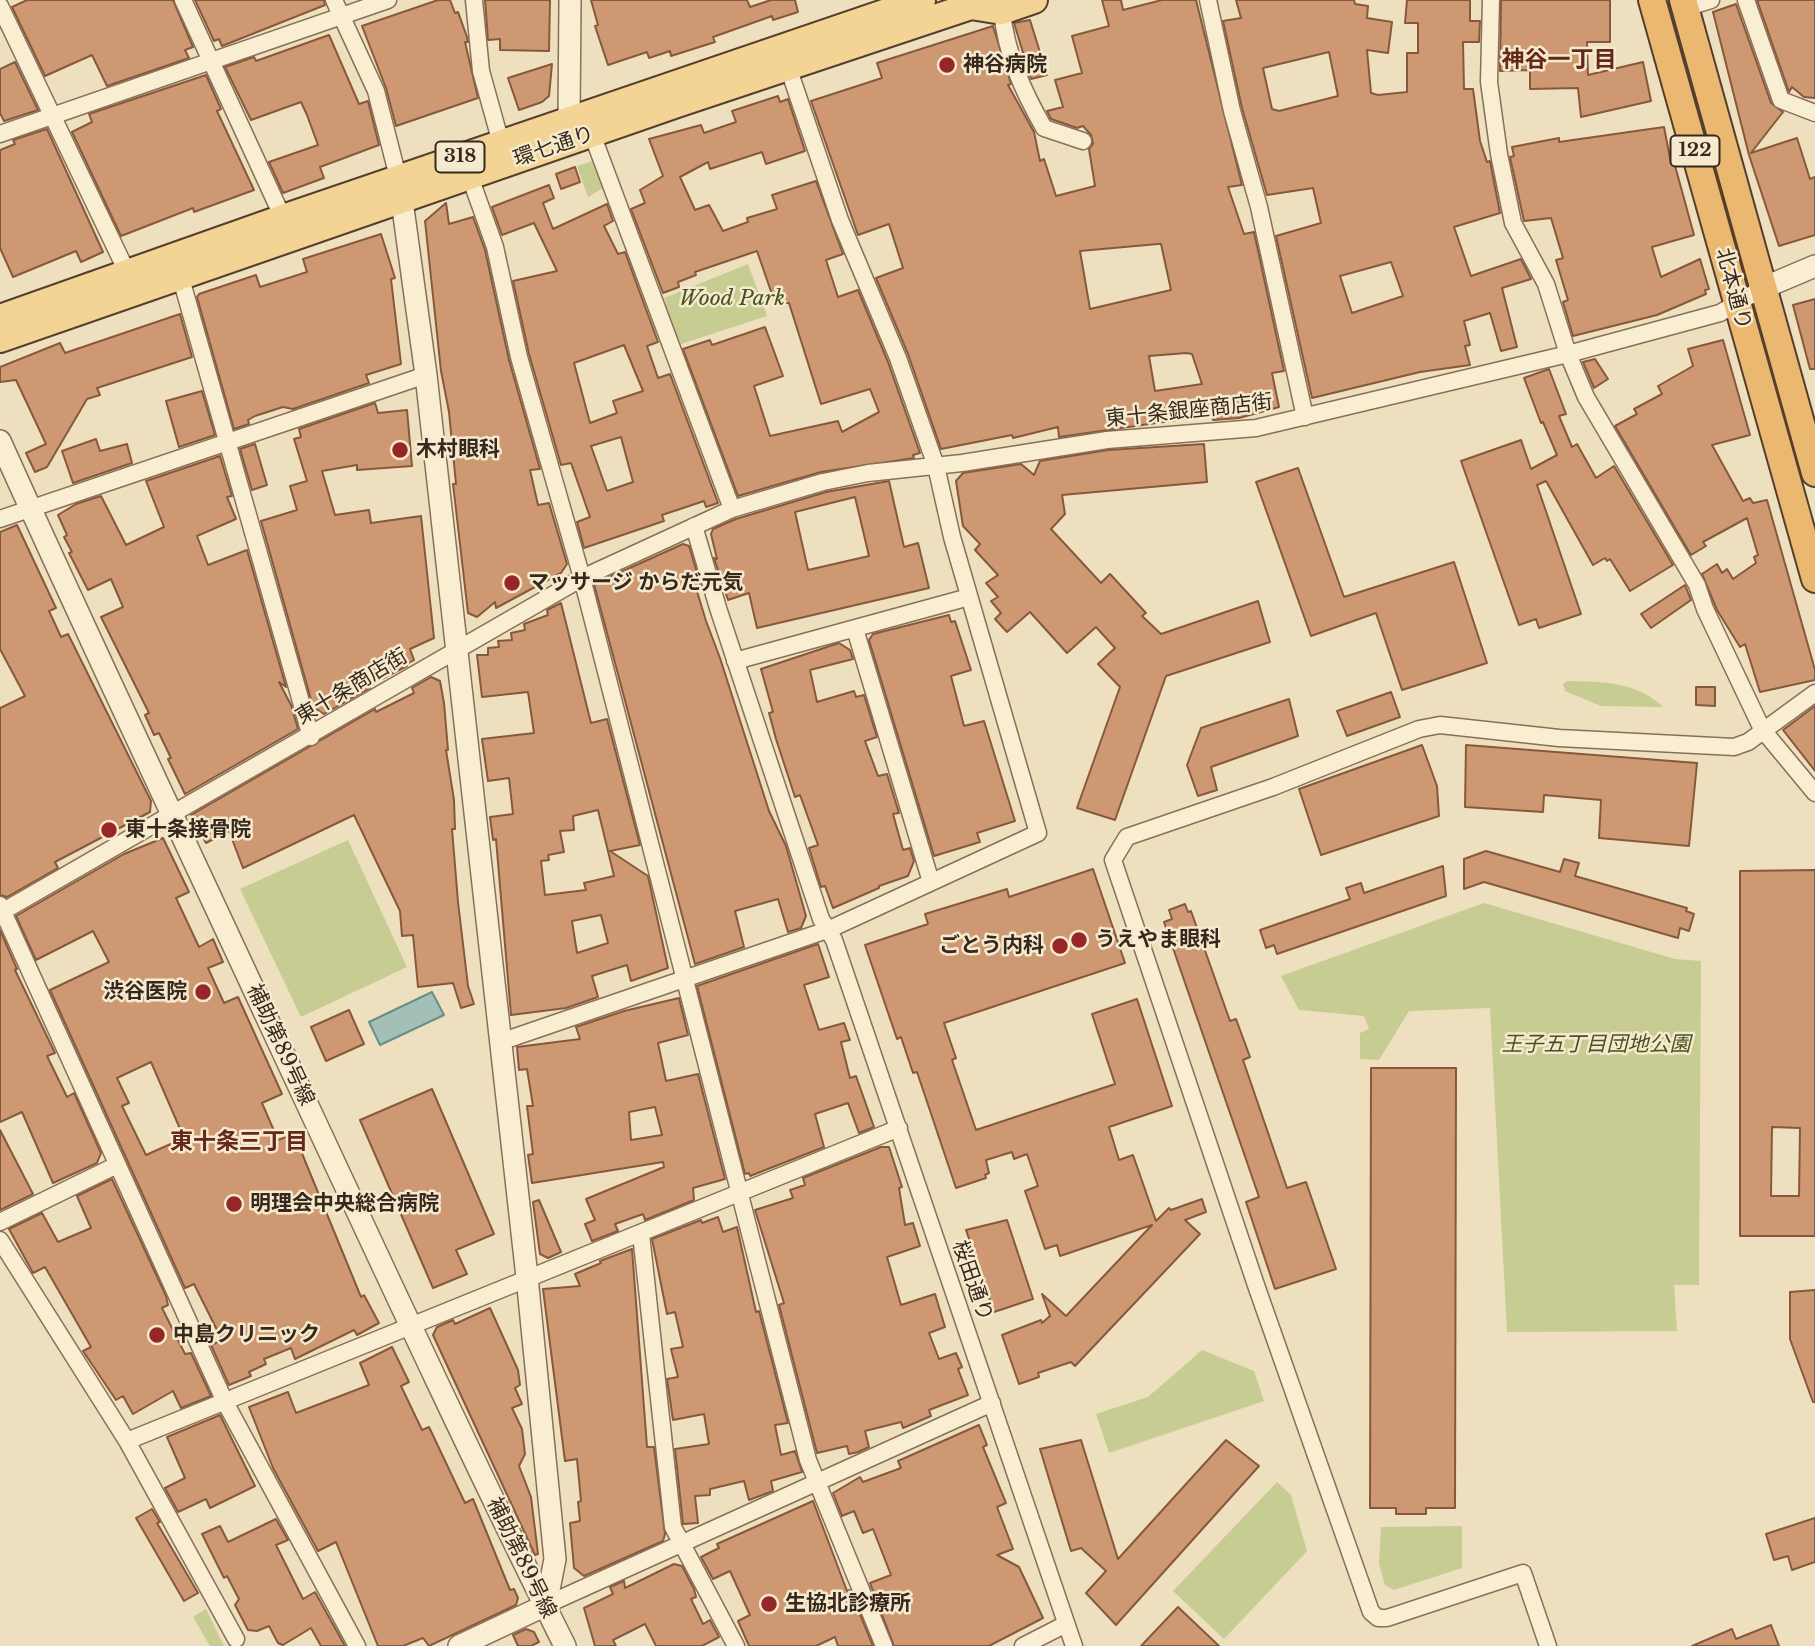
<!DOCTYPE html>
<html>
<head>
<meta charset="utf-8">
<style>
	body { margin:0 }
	canvas { display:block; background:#eedfbf }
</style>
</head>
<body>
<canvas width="1815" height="1646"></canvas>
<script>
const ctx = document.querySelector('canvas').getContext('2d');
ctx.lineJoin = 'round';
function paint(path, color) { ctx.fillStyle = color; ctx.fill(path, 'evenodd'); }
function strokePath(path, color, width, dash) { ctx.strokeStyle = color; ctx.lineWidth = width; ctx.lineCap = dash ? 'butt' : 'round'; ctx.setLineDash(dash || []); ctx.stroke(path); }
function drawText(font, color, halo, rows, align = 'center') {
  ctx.font = font + ' "Libre Baskerville","Noto Sans JP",serif'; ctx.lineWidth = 5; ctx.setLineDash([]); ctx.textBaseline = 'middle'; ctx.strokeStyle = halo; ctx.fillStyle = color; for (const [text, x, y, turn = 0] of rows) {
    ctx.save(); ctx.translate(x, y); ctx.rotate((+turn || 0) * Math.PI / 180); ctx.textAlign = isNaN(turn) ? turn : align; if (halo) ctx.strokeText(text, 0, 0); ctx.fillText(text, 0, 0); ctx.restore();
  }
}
const green = new Path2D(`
	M595,160l10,27 -17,10 -11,-31z
	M748,264l19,52 -89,29 -14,-47z
	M1567,681c34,1 70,0 96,26l-62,-1 -36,-15 -2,-7z
	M348,840l59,127 -106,50 -61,-128z
	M1484,903l191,56 26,2 -2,324h-25l3,46 -170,1 -17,-324 -81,3 -30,49 -19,-1v-26l9,-4 -5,-13 -65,-6 -18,-34z
	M1202,1350l52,21 10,30 -155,52 -13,-39 52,-17z
	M1277,1482l14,13 16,56 -83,88 -51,-48z
	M1462,1526v42l-68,22 -9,-5 -6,-21 2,-37z
	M206,1609l18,37h-14l-17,-29z`);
const water = new Path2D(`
	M432,992l12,23 -64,30 -11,-23z`);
const building = new Path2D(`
	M27,0h146l20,47 -8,3 4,8 -82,28 -15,-31 -47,21 -33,-69z
	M195,0h129l1,5 -103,41 -3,-7 -5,2z
	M438,0h12l5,13 3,-1 9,25 1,5h-3l13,56 -82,28 -10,-38 -24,-62z
	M485,0h65l-1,51 -49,-1v-11l-12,1z
	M591,0h156l3,7 21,-7h24l3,12 -25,8 -1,-4 -59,21 2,5 -44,14 -1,-5 -21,7 -2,-6 -39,13 -13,-39 3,-1z
	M1102,0h19l2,10 39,-10h34l46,185 -14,2 16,47 10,-2 30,139 -12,2 7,34 -40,11 -26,2 -1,-5 -153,22 -1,-10 -45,11 -1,-3 -71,14 -33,-95 -32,-76 27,-10 -14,-44 -31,11 -47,-134 71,-23 -5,-15 116,-37 18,58 -3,1 26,47 6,29 4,-2 12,37 39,-10 -6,-37 4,-5 -2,-9 -8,-9 -6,2 -26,-9 -4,-8 16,-4 -8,-27 27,-7 -10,-37 37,-10zM1158,244h3l10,46 -81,19 -10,-58zM1186,353l6,1 10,30 -47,7 -6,-35z
	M1236,0h118l1,4 13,2 -1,12 25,4 -4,31 -21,-3 4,43 7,2 29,-3v-39h11v-30h-13l2,-23h63v21h10l-1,21h-16l1,47h9l7,52 7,21 3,-1 10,52 -46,14 17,49 50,-17 10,20 -29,9 15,59 -16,4 -11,-38 -26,8 6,24 -5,1 5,19 -50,7 -108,26 -36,-162 45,-13 -8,-35 -46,7 -25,-87 -19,-87 18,-3zM1329,52l9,44 -59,15 -7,-2 -9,-41zM1391,262l12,34 -51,17 -12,-37z
	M1501,0h109v42h-23l1,33 55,-13 8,39 -70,16 -3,-29 -48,1v-19l-30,1z
	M1757,0h58v98l-11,-1 -12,-10 -3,5z
	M1736,4l35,99 12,9 -32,41 46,-15 13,41 5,-2v58l-36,11 -30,-91 -36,-143z
	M1030,20l17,55 -16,4 -17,-56z
	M329,35l30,69 9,-3 11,44 -59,22 4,11 -41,15 -14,-31 49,-17 -11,-30 -6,-13 -50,18 -26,-53 29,-10 2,4z
	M15,62l23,48 -34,11 -4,-8v-44z
	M552,64l-3,32 -7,6 -23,8 -11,-32z
	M206,75l15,34 -4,2 37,79 -60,22 -1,-4 -72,28 -49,-104 20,-10 -3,-8z
	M778,96l2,6 8,-3 17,52 -39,13 -4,-12 -52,17 -2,-7 -28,15 15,33 14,-5 14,26 25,-9 -1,-4 30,-9 -5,-14 44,-14 27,73 -17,6 12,37 20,-7 30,72 32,91 -7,2 1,3 -93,14 -83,24 -55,-147 27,-9 2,5 53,-18 18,49 -29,10 16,50 68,-15 4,11 37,-20 -9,-23 -49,15 -32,-101h-14l-18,-52 -62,21 1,3 -18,7 1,5 -16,6 -32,-84 14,-6 -5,-13 23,-14 -14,-37 52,-14 3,8 32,-11 -4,-11z
	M1664,127l7,36 3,-1 20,73 -42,12 9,30 39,-18 9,30 -4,1 1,4 -49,21 -84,21 -10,-34 5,-2 -12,-40 7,-2 -12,-40 -27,3 -14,-64 4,-1 -2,-9 47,-9v4z
	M47,129l56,123 -22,10 -5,-11 -63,26 -13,-29v-98l15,-6 -2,-4z
	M575,167l5,15 -19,7 -5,-15z
	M549,185l5,13 -11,5 10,26 54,-25 6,17 -9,5 14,28 7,-2 33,90 -11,4 11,32 12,-4 48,129 -12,4 -2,-6 -42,14 2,6 -80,27 -7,-26 13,-5 -19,-54 -10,2 -32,-111 -16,-73 44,-10 -23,-48 -32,12 -10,-28zM624,345l19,46 -30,10 4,12 -27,10 -16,-60zM621,437l12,45 -26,9 -16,-45z
	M446,203l3,21 24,-7 12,33 24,110 31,109 -10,1 8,35 11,-2 18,61 -6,9 -65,35 -1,-6 -18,15 -9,-4 -15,-129h3l-7,-72 -8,-41 -16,-150z
	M381,234l14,44 -4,1 10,85 -35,11 3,8 -76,26 -10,-2 -28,9 -7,4 1,4 -15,5 -37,-132 2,-3 57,-19 4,12 47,-15 -4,-13z
	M1815,299v70h-5l-17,-64z
	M180,314l12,43 -95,31 3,7 -13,4 -40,68 -12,5 -9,-19 20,-9 -30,-64 -16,2v-15l60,-24 5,10z
	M1723,340l27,95 -38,10 31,56 7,-3 3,5 14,-3 48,170v10l-55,12 -15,-48 -5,3 -23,-37 -15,-36 15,-10 5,9 5,-4 6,10 23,-16 -2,-6 4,-2 -11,-37 -44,24 3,4 -15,9 -76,-129 22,-12 -3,-5 28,-15 -4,-8 35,-20 -5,-17z
	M1595,359l13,20 -14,9 -11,-26z
	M1549,369l17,45 -7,2 13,31 5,-3 19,34 18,-12 59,99 -43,26 -20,-32 -3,2 -2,-3 -12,7 -47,-84 -9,4 44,129 -42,14 -3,-9 -17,6 -58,-164 60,-21 10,29 26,-14 -14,-33 -2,1 -17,-45z
	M202,391l13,44 -36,12 -13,-46z
	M375,403l3,10 29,-3 5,56 -55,4v-5l-35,6 13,44 34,-5 2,13 50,-7 13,122 -24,11 4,11 -9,5 2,1 -37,19v3l-46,26 -11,-7 -52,-186 36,-11 -7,-24 17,-5 -13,-42 7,-2 -2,-8z
	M96,439l4,12 27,-7 5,19 -59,20 -11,-32z
	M255,444l12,41 -15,5 -12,-41z
	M1204,444l3,38 -145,13 3,19 -14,15 50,54 9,-9 36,39 -4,3 19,18 97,-33 12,41 -104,34 -51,144 -38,-12 43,-121 -22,-23 17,-16 -19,-21 -29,26 -37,-41 -23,20 -12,-13 6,-6 -10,-12 7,-4 -12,-14 12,-8 -23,-25 5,-6 -17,-18 -7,-45 7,-8 58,-9 13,11 6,-14 68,-11z
	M220,456l12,40 -5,1 9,22 -39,17 11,29 39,-15 39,137 -7,-5 12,23 7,24 -113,65 -17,-35 3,-1 -12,-25 -5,2 -9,-20 4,-2 -48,-96 22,-10 -12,-28 -23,11 -19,-37 3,-1 -8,-15 3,-2 -9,-20 18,-11 25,-8 25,49 38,-18 -18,-46z
	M1298,468l46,129 110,-35 33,101 -85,27 -26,-77 -65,23 -55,-154z
	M889,481l15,66 14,-4 11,45 -172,40 -8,-35 -21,7 -14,-42 3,1 -6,-25 2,-5 23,-10 90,-27zM855,497l14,59 -61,14 -13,-58z
	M17,525l39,83 -7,3 12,26 7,-3 83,167 -1,11 -95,50 3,6 -51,29 -7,-2v-187l25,-12 -25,-47v-117z
	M683,544l6,2 12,40 -5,2 10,33 14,37 49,153 17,35 20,70 -5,12 -13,4 -10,-33 -43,12 9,36 -49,17 -101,-380z
	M1685,585l6,15 -40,28 -10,-14z
	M561,603l30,120 16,-4 33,126 -30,6 38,25 20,92 -37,13 -4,-16 -35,11 6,21 -32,11 -55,7 -15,-176 -3,1 -3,-23 23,-3 -4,-36 -21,3 -6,-42 52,-6 -6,-41 -46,5 -5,-42h11v-7l11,-1 -1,-6 14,-1 -1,-7 14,-3 -1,-6 24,-9 -1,-5zM598,810l16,66 -30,7 2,7 -41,5 -4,-34 8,-1 -1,-5 16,-3 -4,-21 14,-1 -1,-14zM601,915l7,28 -31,10 -5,-32z
	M949,615l2,7 4,-1 16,49 -20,6 13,50 20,-5 31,100 -38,12 3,9 -46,14 -65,-216 4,-6z
	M839,643l11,7 3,9 -43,11 7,32 37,-11 2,6 8,-2 13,42 -12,4 13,35 9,-2 12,39 -6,1 10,36 7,-2 4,13 -6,15 -29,10v2l-46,20 -8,-22 -4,1 -12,-39 9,-3 -18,-50 -5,2 -19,-58 -7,-26 4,-1 -12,-43z
	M431,677l9,4 4,22 4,47h-2l8,50 1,29h-3l6,73 10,84 6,18 -13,4 -8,-25 -35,4 -5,-52 -11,1 -2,-25 -46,-96 -111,53 -14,-37 -23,12 -15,-28 184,-106 1,3 38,-19 -2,-5z
	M1696,687h19v19l-19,-1z
	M1391,692l9,25 -53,19 -10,-25z
	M1289,699l9,37 -87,31 6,23 -19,6 -11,-31 14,-37z
	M1815,706v65l-32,-41z
	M1422,745l15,41 2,30 -118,39 -22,-66z
	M1466,745l231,18 -8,83 -90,-8 2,-38 -57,-5 -1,17 -78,-5z
	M163,838l26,54 -13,6 23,49 14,-8 10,23 -15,6 16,35 14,-6 44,97 -20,9 16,37 16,-6 67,163 3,-2 15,28 -22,12 -3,-5 -59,29 -4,-11 -27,11 2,5 -17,8 2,4 -22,9 -18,-40 11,-5 -28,-56 -9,4 -135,-298 59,-28 -16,-31 -57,29 -20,-44 108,-62zM151,1062l33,76 -38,17 -24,-49 7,-3 -12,-25z
	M1486,851l74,21 4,-13 15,4 -4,13 112,32 -1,3 8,3 -5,17 -9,-3 -2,10 -194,-56 -20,7v-30z
	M1443,866l3,30 -169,58 -3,-9 -8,3 -6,-18 90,-31 -4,-11 15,-5 3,10z
	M1093,869l32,94 -181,60 12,35 -4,2 24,70 139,-46 -23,-70 45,-15 35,107 -63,21 10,33 14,-5 23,66 13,-13 2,2 31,-11 4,13 -21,8 15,14 -125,132 -4,-4 -33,11 1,4 -20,7 -17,-49 39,-15 1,3 8,-7 -8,-22 24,22 86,-91 -92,31 -3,-11 -12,4 -20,-58 13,-5 -11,-32 -13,5 -2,-7 -26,8 3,13 -4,2 1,3 -30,10 -39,-116 -4,1 -12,-36 -4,2 -32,-94 63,-21 -3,-10 82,-25 2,8z
	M1815,870v366h-75v-365zM1772,1127l28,1 -1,68h-28z
	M1185,904l3,8 3,-1 39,110 6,-2 14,38 -7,3 44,128 19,-6 30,87 -61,20 -29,-87 13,-5 -95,-275 8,-3 -3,-9z
	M0,930l17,39 -2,1 40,83 -8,3 20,41 7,-4 27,60 -4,10 -44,20 -31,-71 -22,10z
	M818,944l11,33 -25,8 15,45 25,-7 6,17 -9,2 9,36 6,-2 18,51 -15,6 -11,-30 -33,11 9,33 -74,29 -1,-3 -4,1 -48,-188z
	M679,998l9,37 -30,8 8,38 32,-7 27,105 -32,9 1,12 -49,20 -2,-6 -28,10 3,7 -26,10 -7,-17 10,-4 -9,-21 78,-32 -1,-5 -131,21 -4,-28 5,-1 -6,-48h6l-6,-37 -8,1 -2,-23 63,-8 -4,-12 48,-16zM655,1107l7,28 -31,5 -2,-28z
	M349,1010l15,34 -38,17 -15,-34z
	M1371,1068h85l-1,440h-29v6h-30v-6h-26z
	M432,1089l62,145 -38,16 11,24 -34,14 -73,-168z
	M0,1130l33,64 -33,16z
	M881,1147h8l13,40 -3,1 6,37 8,-2 7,23 -33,11 14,48 34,-11 10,33 -16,6 10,26 17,-6 6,14 -4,2 10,26 -39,15 2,6 -28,12 -2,-6 -36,9 4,16 -11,5 -9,2 -2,-8 -30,7 -38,-148 5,-2 -29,-93 38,-12 -3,-8 15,-5 -2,-7z
	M112,1179l54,117 2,9 -6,3 23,46 6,-1 20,43 -30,12 -8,-17 -40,23 -10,-18 -7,4 -33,-49 8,-4 -46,-80 -12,6 -24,-44 33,-16 16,29 33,-14 -14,-32z
	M539,1200l22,52 -13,6 -8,-4 -7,-52z
	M718,1217l5,15 14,-5 19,85 3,-1 29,112 -13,2 6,30 14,-4 7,21 -31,9 2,10 -24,9 -5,-19 -34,8v6l-15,1 3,27 -15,1 -8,-75 34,-5 -5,-30 -31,6 -6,-41 11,-2 -7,-28 12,-2 -8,-35 -8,2 -15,-75 49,-19 1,3z
	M1007,1220l26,79 -39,13 -28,-82z
	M632,1249l15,198h7l11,87 -2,7 -79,35 -10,-8 -4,-45 10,-2 -2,-19 3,-1 -4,-42 -12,2 -22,-172 37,-3 -5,-12 26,-11 -1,-2z
	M1815,1290v112h-2l-23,-63v-47z
	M490,1308l28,62 2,15 -5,3 7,16 -10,4 10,21 3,25 -6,12 12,31 7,57 -3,1 -102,-220 4,-8 16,-7 2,4z
	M392,1347l17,35 -8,4 21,44 7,-3 36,76 8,-4 37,91 4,-1 4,9 -2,7 -87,41 -6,-8 -20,8h-25l-42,-104 -18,9 -45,-83 -24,-61 39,-15 8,21 73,-28 -9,-22z
	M220,1415l35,71 -45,22 -4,-9 -28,13 -13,-24 20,-10 -18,-41z
	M979,1425l8,20 -4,2 23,56 -9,4 16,42 -16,6 22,12 24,51 -54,28h-95l-24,-63 21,-8 -18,-46 -10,4 -9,-22 -12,5 -9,-23 27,-16 3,5 38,-14 -3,-7z
	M1081,1440l37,119 108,-119 33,26 -143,159 -30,-32 20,-22 -25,-23 -10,3 -31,-102z
	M813,1501l34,90 3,-1 23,56h-35l-3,-9 -19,9h-67l-11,-25 12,-6 -20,-44 -17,8 -12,-22 18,-9 -2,-4z
	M152,1509l8,13 -3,1 41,70 -14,8 -48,-83z
	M1815,1518v44l-23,8 -4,-14 -14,4 -8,-26z
	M276,1519l12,21 -12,5 27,54 12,-7 30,54h-24l-10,-18 -28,17 -5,-2 -9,-17 -12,5 -9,-1 -13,-25 4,-6 -12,-23 -3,2 -22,-44 18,-8 8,16z
	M674,1564l8,2 12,23 2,8 -5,2 12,25 7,-4 9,17 -17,9h-46l-11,-22 -32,16 3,6h-21l-11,-38 29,-14 -3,-7 14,-6 1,7z
	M1178,1607l41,39h-78z
	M1771,1625l8,21h-87l40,-17 4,10z
	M526,1629l8,3 5,10 -8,4h-13l-5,-11z`);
const minor = new Path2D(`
	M183,0l100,218
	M334,0l42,91 24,94
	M474,0l7,71 20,72
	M1208,0l24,111 27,96 46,210
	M1491,0l-2,82 10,72 14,69 33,61 22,70 18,43 111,188 8,24 57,120 53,64
	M1746,0l35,100 34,13
	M0,6l127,266
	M1685,8l26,-8
	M1002,11c4,43 21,80 42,117l39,13
	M0,134l388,-134
	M592,134l140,375
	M470,177l25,70 24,110 63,221 226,882 76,186
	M180,275l131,462
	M0,519l426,-144
	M694,526l24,82 103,311 13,21 240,706
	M855,629l76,253
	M735,661l234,-64
	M0,905l225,497 132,244
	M0,913l582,-335 150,-69 91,-27 45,-9 94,-10 145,-23 149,-12 312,-74 152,-41 43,-25
	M500,1042l330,-113 208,-96 -86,-296 -16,-71 -38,-108 -58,-138 -52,-153
	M0,1222l117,-57
	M641,1234l32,293 63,119
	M0,1240l127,201 109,198
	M127,1441l772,-313
	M546,1605l446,-202
	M1023,1646l43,-22
	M1548,1646l-25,-73 -136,45h-9l-7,-6 -114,-324 -144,-428 14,-23 146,-50 146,-58 21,-4 119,13 175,9 14,-5 67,-49`);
const tertiary = new Path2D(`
	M569,119l1,-119
	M402,201l24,174 101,902 28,282 -9,46
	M1763,288l52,-22
	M0,441c87,194 178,385 267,577 98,210 195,421 298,628
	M459,1646l87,-41`);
const primary = new Path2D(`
	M971,6l31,5 32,-11
	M0,318l283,-100 639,-218
	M0,339l677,-235 312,-104`);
const trunk = new Path2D(`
	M1652,0l163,579
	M1683,0l132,473`);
const markers = [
	[947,65,9,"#972628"],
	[400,450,9,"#972628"],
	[512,583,9,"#972628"],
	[109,830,9,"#972628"],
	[1079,940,9,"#972628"],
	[1060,946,9,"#972628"],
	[203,992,9,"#972628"],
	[234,1204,9,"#972628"],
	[157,1335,9,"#972628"],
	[769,1604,9,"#972628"]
];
const shields = [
	[1695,151,49],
	[460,157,49]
];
const shieldNames = [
	["122",1695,151],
	["318",460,157]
];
const poiNames = [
	["神谷病院",963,65],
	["木村眼科",416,450],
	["マッサージ からだ元気",528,583],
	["東十条接骨院",125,830],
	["うえやま眼科",1095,940],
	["ごとう内科",1044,946,"right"],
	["渋谷医院",187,992,"right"],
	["明理会中央総合病院",250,1204],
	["中島クリニック",173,1335],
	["生協北診療所",785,1604]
];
const streetNames = [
	["環七通り",554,147,-19],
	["北本通り",1733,289,75],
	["東十条銀座商店街",1189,411,-6],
	["東十条商店街",352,687,-31],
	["補助第89号線",280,1045,65],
	["桜田通り",972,1281,71],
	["補助第89号線",521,1558,64]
];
const parkNames = [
	["Wood Park",732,299],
	["王子五丁目団地公園",1596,1045]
];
const neighbourhoodNames = [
	["神谷一丁目",1559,61],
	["東十条三丁目",239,1143]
];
paint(green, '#c7cc93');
paint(water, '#a2c0b7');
strokePath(water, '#698e84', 2);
paint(building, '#ce9873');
strokePath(building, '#87593c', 2);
strokePath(minor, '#877057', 19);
strokePath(tertiary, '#877057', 24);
strokePath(primary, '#553e2c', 30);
strokePath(trunk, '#553e2c', 30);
strokePath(minor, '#f9edd2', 16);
strokePath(tertiary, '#f9edd2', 21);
strokePath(primary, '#f3d495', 26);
strokePath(trunk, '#eab870', 26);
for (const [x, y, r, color] of markers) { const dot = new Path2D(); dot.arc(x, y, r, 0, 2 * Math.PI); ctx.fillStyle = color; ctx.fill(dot); strokePath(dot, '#f6eace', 2.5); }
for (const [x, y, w] of shields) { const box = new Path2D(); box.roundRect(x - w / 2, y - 15.5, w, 31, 5); ctx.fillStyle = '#f6eace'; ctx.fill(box); strokePath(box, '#36281c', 2); }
drawText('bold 19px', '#36281c', null, shieldNames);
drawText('bold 21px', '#36281c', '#f6eace', poiNames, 'left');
drawText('21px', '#36281c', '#f6eace', streetNames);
drawText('italic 21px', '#485322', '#f6eace', parkNames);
drawText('bold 23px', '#64291a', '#f6eace', neighbourhoodNames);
</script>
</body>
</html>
